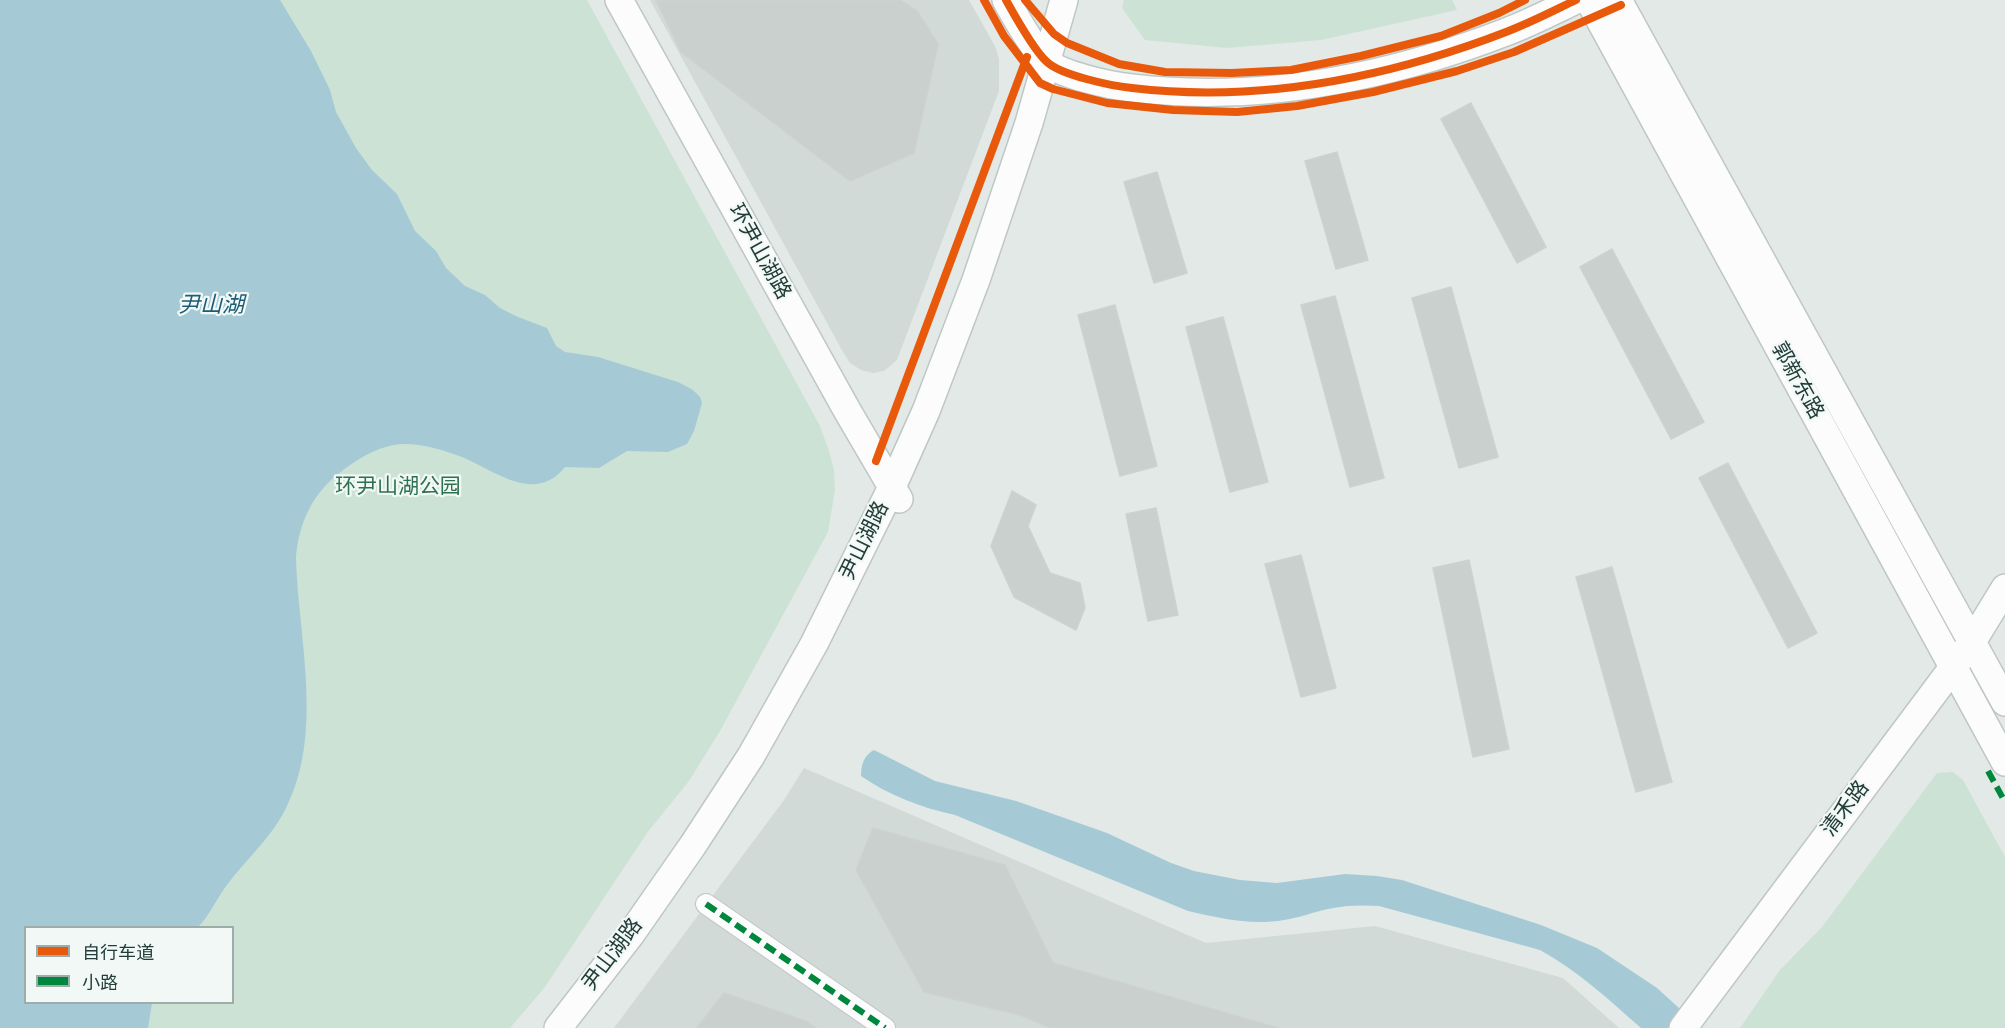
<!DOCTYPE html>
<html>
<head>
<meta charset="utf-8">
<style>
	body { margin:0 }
	#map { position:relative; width:2005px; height:1028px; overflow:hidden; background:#e3e9e7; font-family:"DM Sans","Noto Sans SC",sans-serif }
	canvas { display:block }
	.legend { position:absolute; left:24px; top:926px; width:210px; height:78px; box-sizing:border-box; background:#f1f8f5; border:2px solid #9eada9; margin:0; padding:8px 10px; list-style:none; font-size:18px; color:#223c38 }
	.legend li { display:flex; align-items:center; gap:12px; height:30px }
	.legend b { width:30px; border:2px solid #9eada9 }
</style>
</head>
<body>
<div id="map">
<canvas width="2005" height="1028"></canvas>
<ul class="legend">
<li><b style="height:8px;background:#e8590c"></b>自行车道</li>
<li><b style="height:8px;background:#00873e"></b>小路</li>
</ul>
</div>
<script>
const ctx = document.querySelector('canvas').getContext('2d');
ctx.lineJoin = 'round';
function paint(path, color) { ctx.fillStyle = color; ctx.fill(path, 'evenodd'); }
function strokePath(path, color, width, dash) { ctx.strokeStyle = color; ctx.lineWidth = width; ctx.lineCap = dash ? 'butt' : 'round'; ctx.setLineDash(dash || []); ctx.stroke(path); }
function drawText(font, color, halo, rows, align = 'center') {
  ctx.font = font + ' "DM Sans","Noto Sans SC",sans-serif'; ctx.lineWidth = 4.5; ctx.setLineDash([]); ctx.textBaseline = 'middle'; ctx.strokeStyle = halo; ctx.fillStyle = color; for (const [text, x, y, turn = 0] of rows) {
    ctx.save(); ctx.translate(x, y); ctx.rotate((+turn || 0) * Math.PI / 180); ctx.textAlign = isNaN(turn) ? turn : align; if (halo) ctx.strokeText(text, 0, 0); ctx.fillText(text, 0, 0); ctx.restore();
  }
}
const built = new Path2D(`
	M650,0h319l26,46 4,13v32l-102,269 -13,11 -11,2 -12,-3 -11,-7 -7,-11z
	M804,768l402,175 169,-17 188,52 56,50h-1005l170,-228z`);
const green = new Path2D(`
	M0,0h587l233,426 9,25 5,19 1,20 -7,42 -108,199 -31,50 -42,52 -102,154 -35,41h-510zM26,928h206v74h-206z
	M1124,0h328l5,10 -136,30 -94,8 -82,-8 -23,-32z
	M1953,772l10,8 42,77v171h-265l40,-58 42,-43 115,-154z`);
const water = new Path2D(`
	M0,0h280l31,51 19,39 6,22 20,36 16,22 25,24 18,37 21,20 10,17 19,18 20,9 15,13 18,9 29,11 9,18 9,6 33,5 80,25 15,8 7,7 2,6 -8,28 -7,13 -19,8 -41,-1 -28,17 -34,-1c-30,38 -71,3 -103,-10 -19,-7 -38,-13 -58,-13 -22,0 -45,14 -62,27 -29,21 -43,51 -46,86 2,82 29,177 -11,253 -16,31 -42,52 -61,79 -9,13 -15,27 -26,38l-172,1v74l126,1 -4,25h-148z
	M874,750l61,31 81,20 23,8 68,24 64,30 23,8 46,9 37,3 68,-9 32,2 25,4 139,45 56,23 60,40 44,40h-60c-33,-29 -63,-57 -101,-78l-161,-44c-17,-1 -34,-1 -51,3 -15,3 -29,9 -44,11 -32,6 -65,-2 -96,-9l-233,-96c-33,-7 -67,-20 -94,-39 0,-11 3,-21 13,-26z`);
const building = new Path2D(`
	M656,0h244l17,11 21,33 -24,109 -64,28 -169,-129z
	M1471,103l75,144 -29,16 -76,-144z
	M1337,152l31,108 -32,9 -31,-108z
	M1157,172l30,101 -33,10 -30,-101z
	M1612,249l92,173 -33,17 -91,-172z
	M1451,287l47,170 -39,11 -47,-170z
	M1335,296l49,182 -34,9 -49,-182z
	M1115,305l42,161 -37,10 -42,-161z
	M1223,317l45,165 -38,10 -44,-165z
	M1728,463l89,170 -29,15 -89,-170z
	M1012,491l24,14 -8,21 22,47 30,10 5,25 -9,22 -62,-33 -23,-51z
	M1156,508l22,107 -30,6 -22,-107z
	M1301,555l35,133 -35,9 -36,-133z
	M1469,560l40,189 -36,8 -40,-189z
	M1612,567l60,215 -36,10 -60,-215z
	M873,828l132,37 48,98 225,65h-227l-31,-13 -96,-23 -68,-122z
	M724,993l82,28 10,7h-119z`);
const street = new Path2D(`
	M706,904l179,124`);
const secondary = new Path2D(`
	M619,0l229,412 51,87
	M1006,0c9,16 27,49 40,61 13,14 66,25 86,27 127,15 255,-10 374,-56 24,-9 47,-21 70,-32
	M1589,0l416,762
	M1618,0l387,702
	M558,1028l73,-94 62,-89 58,-89 63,-112 78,-157 34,-76 50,-131 53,-157 35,-123
	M1683,1028l289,-386 33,-54`);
const quiet = new Path2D(`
	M1988,771l17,31
	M706,904l179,124`);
const cycleway = new Path2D(`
	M984,0l20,36 36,47 13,6 54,14 66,7 64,2 60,-6 76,-14 84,-21 57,-19 107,-47
	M1006,0c9,16 27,49 40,61 13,14 66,25 86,27 127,15 255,-10 374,-56 24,-9 47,-21 70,-32
	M1025,0l29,34 13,9 52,21 46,8 67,1 59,-3 70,-14 80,-20 58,-23 26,-13
	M876,461l151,-404`);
const streetNames = [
	["环尹山湖路",759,252,61],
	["郭新东路",1797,381,61],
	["尹山湖路",865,541,-64],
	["清禾路",1846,809,-53],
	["尹山湖路",613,955,-53]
];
const parkNames = [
	["环尹山湖公园",398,487]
];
const waterNames = [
	["尹山湖",211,306]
];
paint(built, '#d1dad7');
paint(green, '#cce2d5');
paint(water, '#a5cad6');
paint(building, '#cad0ce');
strokePath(building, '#ccd2d0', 1.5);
strokePath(street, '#c0c6c4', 22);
strokePath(secondary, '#bfc7c4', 30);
strokePath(street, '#fbfcfb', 20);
strokePath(secondary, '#fbfcfb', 27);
strokePath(quiet, '#00873e', 6, [12, 6]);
strokePath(cycleway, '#e8590c', 8);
drawText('21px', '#223c38', '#f1f8f5', streetNames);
drawText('21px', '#2d7150', '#f1f8f5', parkNames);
drawText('italic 22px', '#1d5c76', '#f1f8f5', waterNames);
</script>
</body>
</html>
